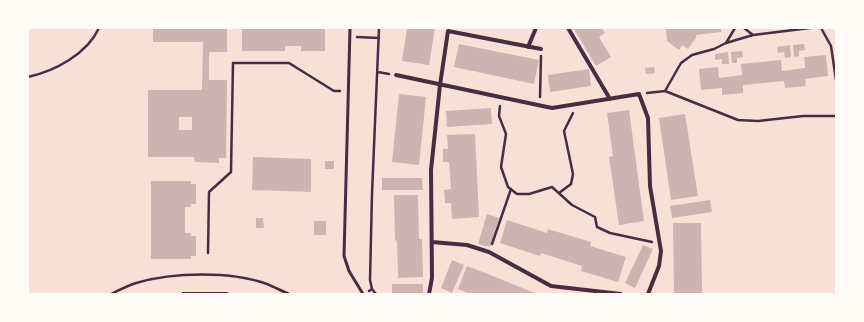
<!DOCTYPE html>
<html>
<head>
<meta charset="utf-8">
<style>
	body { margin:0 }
	#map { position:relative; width:864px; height:322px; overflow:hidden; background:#f7e1d7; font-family:"Crimson Pro",serif }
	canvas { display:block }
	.frame { position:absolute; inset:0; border:29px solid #fffaf5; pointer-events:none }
</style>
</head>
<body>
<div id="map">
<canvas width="864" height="322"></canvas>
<div class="frame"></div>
</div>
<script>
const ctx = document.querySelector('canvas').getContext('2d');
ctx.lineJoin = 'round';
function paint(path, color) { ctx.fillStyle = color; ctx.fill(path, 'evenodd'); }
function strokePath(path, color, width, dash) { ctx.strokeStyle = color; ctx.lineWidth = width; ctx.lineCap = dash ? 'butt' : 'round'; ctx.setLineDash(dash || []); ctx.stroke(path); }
const building = new Path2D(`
	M153,28h74v24h-18v28h18l-1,78h-7v5l-24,-1 -1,-5h-46v-67h54l1,-48h-50zM179,117h13v13h-13z
	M242,28h83v23h-24v-5h-16v5h-43z
	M407,28h28l-6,37 -27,-4z
	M575,28h27l3,5 -6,4 12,20 -15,9 -22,-37z
	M666,28h55v4l-25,3v3l-8,11 -6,-4 -3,5 -12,-9z
	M459,44l80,16 -5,24 -80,-17z
	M804,44l1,6 -6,1v5l-5,1 -1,-12z
	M790,45l1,12 -6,1 -1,-6 -6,1 -1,-6z
	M742,51l1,6 -6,1v5h-5l-1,-11z
	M728,52l1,12h-7v-5l-7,1v-6z
	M826,55l2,21 -23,3 1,7 -21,2 -1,-7 -41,4v8l-21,2v-7l-21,2 -2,-21 19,-2 1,11 23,-3 -1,-11 40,-4 1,11 23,-3 -1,-11z
	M654,67l1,6 -9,1 -1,-6z
	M589,69l2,17 -41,6 -2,-17z
	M399,94l27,3 -7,68 -27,-3z
	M491,108l1,16 -45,3 -1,-16z
	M629,110l15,111 -25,4 -10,-68 4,-1 -6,-43z
	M685,114l13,82 -27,4 -12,-82z
	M475,134l4,83 -27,2 -1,-16h-6l-1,-13 7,-1 -2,-27h-6v-13h5l-1,-14z
	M253,157l58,2v33l-59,-2z
	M325,161h9v8h-9z
	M382,178h40l1,12h-41z
	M151,181h40v3h5v20h-5v3h-6v26h6v3h5v20h-5v3h-40z
	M394,195h24l1,44h3l1,38 -25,1 -1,-38 -2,1z
	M710,200l2,12 -40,6 -2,-12z
	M487,214l12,4 -9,29 -12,-3z
	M256,218h7l1,10h-8z
	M507,220l40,13 1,-4 43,13 -1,4 36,11 -8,25 -37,-11 1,-5 -41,-13 -1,3 -40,-13z
	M314,221h12v14h-12z
	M673,223h28l1,71h-28z
	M643,245l10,4 -18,39 -10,-5z
	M452,260l12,5 -12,28 -11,-5z
	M467,266l21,8 49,20h-66l-13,-5z
	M392,284h31v10h-31z`);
const path = new Path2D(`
	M744,28l9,7
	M821,28l10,18 5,34
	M357,37l22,1
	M726,43l9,-15
	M378,72l11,2
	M28,77c27,-6 59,-23 71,-49
	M665,91l16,-28 11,-8 22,-6 12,-6 27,-8 57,-7
	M647,93l18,-2 73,29 20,1 45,-5h33
	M540,97l1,-41
	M500,106l-1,10 7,18 -5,33 7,20 9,7h12l23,-7 20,18 23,12 2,10 13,6 42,9
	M559,193l12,-9 2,-10 -9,-43 9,-18
	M492,244l19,-55
	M208,253l1,-61 22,-20 2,-109h56l45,28h6
	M372,289l4,5
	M369,291l3,-2 -2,-9 2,-86 7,-166
	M111,294c8,-4 16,-8 25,-11 37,-11 95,-12 131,1 7,3 15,7 22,10`);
const service = new Path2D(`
	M350,28l-6,228 5,15 14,23`);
const minor = new Path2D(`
	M568,28l42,71
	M528,47l8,-19
	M396,75l156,33 87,-14 9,24 2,68 11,65 -2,15 -11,28
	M432,242l35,3 22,7 62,34 70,8
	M183,294h44
	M429,294l3,-16 -1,-108 9,-85 8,-54 93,18`);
paint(building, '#ccb4b1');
strokePath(path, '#4a2c40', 2.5);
strokePath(service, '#4a2c40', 3);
strokePath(minor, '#4a2c40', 4);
</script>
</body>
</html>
